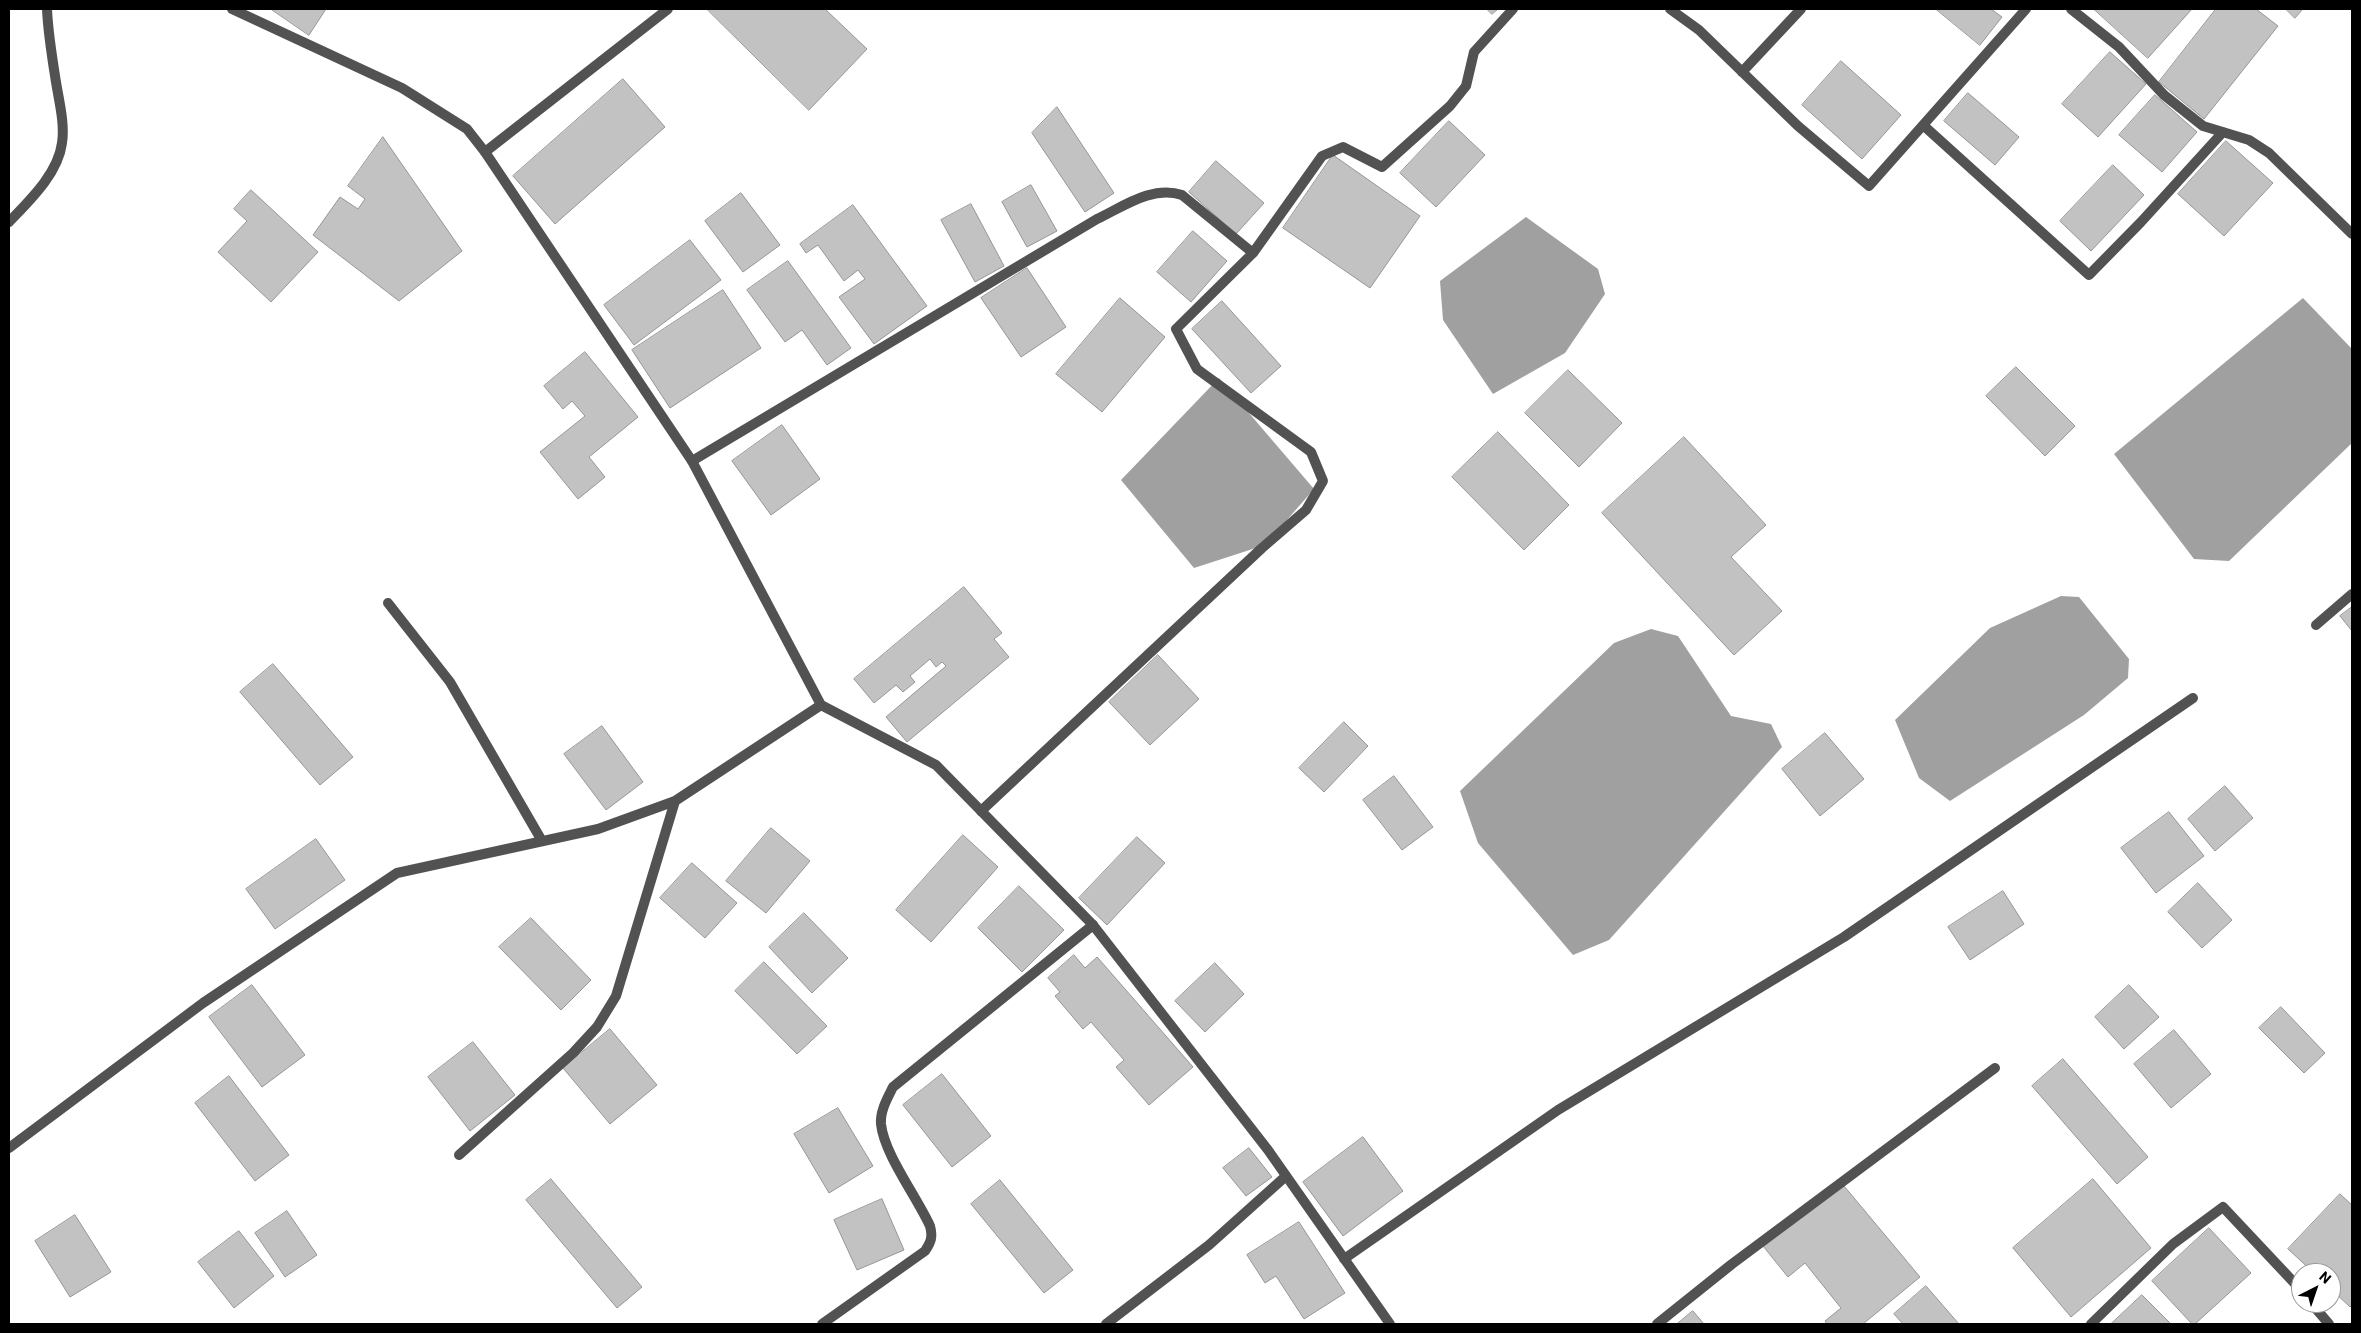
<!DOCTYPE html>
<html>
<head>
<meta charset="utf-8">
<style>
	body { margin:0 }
	#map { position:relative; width:2361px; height:1333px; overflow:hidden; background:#fff; font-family:Roboto,sans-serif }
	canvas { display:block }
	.frame { position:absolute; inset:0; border:10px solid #000; pointer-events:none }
	.north { position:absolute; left:2291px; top:1263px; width:50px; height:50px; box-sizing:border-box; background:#fff; border:1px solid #999; border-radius:50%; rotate:41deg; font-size:14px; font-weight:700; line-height:20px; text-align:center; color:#000 }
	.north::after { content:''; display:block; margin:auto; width:18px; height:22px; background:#000; clip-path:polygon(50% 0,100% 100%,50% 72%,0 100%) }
</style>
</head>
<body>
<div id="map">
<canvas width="2361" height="1333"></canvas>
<div class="frame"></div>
<div class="north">N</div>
</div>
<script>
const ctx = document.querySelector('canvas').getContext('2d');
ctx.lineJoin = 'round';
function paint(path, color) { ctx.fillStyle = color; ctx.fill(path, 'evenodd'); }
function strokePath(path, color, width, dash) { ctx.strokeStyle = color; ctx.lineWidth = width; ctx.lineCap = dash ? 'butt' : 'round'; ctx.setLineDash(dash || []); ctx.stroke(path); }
const water = new Path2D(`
	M1526,217l72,52 7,25 -40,59 -72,41 -50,-74 -3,-39z
	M2303,298l49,51v94l-123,118 -35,-2 -80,-105z
	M1219,378l95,111 -49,56 -71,23 -73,-88z
	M2061,596l18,1 50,62 -1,19 -44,37 -134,86 -31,-23 -24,-58 95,-92z
	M1651,629l27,7 53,80 40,8 11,23 -173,193 -36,15 -95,-112 -18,-52 154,-148z`);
const building = new Path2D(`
	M271,9h55l-17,26z
	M707,9h118l42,40 -58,61z
	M1487,9h11l-6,5z
	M1936,9h55l11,8 -22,28z
	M2094,9h98l-44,49z
	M2216,9h40l22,17 -74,93 -45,-37z
	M2286,9h17l-8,9z
	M2110,52l36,32 -48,53 -36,-33z
	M1841,61l60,54 -39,44 -60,-54z
	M623,79l42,48 -110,97 -42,-48z
	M1968,93l51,44 -24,28 -51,-44z
	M2155,95l42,37 -35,40 -43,-37z
	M1057,107l57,86 -29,19 -53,-79z
	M1449,121l36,34 -49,52 -36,-34z
	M383,137l79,114 -63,50 -86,-66 27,-38 18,12 7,-10 -17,-13z
	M2226,141l47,42 -49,53 -46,-42z
	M1333,155l87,61 -50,72 -87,-60z
	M1216,161l48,42 -28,31 -47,-42z
	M2113,165l31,30 -53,56 -31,-30z
	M1031,185l26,46 -30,16 -25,-45z
	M251,190l67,62 -47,50 -53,-50 29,-31 -13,-12z
	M741,193l39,52 -37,27 -38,-51z
	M971,204l33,62 -29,16 -34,-62z
	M853,205l74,101 -53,38 -35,-47 26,-18 -7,-9 -14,11 -26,-36 -12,8 -6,-9z
	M1193,231l34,30 -36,41 -34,-30z
	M690,240l31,40 -87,65 -30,-40z
	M788,261l63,87 -24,17 -25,-35 -17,12 -38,-52z
	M1027,268l39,59 -45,30 -40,-59z
	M723,290l38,58 -91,60 -38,-58z
	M1120,298l45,39 -63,75 -46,-38z
	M1222,301l59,65 -30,27 -59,-64z
	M585,352l53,65 -49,40 16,20 -27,22 -38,-47 45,-36 -13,-15 -9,8 -19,-23z
	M2016,367l59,59 -30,30 -59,-60z
	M1568,370l54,53 -43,44 -54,-54z
	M782,425l38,54 -49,36 -39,-54z
	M1498,432l71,73 -45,45 -72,-73z
	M1684,437l82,88 -35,32 51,54 -48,44 -132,-142z
	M964,587l38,46 -8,6 15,18 -102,85 -21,-25 60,-51 -4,-4 -6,5 -6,-8 -20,17 5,6 -12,10 -7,-7 -22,18 -20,-24z
	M2352,607v24l-12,-15z
	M1158,655l41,44 -49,46 -41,-43z
	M273,664l80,93 -33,28 -80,-93z
	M1344,722l24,24 -44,46 -25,-24z
	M602,726l41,56 -37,28 -42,-56z
	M1825,733l39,46 -44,37 -38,-47z
	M1394,776l39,51 -31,23 -39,-50z
	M2225,786l28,32 -38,33 -27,-32z
	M2169,812l35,44 -48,37 -35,-45z
	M771,828l39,33 -44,52 -40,-32z
	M963,835l35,32 -67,75 -35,-32z
	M1137,837l28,26 -58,62 -28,-27z
	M316,839l29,41 -70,49 -29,-40z
	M692,863l45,40 -32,35 -45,-40z
	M2198,883l34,37 -30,28 -34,-36z
	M1019,886l45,44 -42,42 -44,-44z
	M2003,891l21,33 -54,36 -22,-33z
	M804,913l44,45 -36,35 -43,-46z
	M531,918l60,62 -30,30 -62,-63z
	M1074,955l11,13 12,-11 1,1 95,109 -44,38 -33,-38 8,-7 -33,-38 -8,7 -28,-33 5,-4 -12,-14z
	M764,962l63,64 -30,28 -62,-63z
	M1215,963l29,31 -39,38 -30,-31z
	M252,985l53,70 -43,32 -53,-70z
	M2129,985l30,32 -35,32 -29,-32z
	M2281,1007l44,46 -21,20 -45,-45z
	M610,1029l47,56 -47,39 -47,-56z
	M2174,1030l37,44 -40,34 -37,-44z
	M473,1042l42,53 -45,36 -42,-54z
	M2063,1059l85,98 -31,27 -85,-98z
	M942,1074l49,62 -39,31 -49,-62z
	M229,1076l60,79 -34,26 -60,-78z
	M838,1108l35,58 -44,27 -35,-59z
	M1363,1137l40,54 -60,45 -40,-54z
	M1249,1148l23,29 -26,19 -23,-28z
	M551,1179l91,108 -25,21 -91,-108z
	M2093,1179l58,69 -80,69 -58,-69z
	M1000,1180l73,90 -29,23 -73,-89z
	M1844,1186l76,91 -57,47h-36l-2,-3 16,-13 -36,-45 -17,14 -25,-31z
	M2340,1194l12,11v100l-2,2 -19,-18v-16h-17l-26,-24z
	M882,1199l22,51 -47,20 -23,-50z
	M287,1211l30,44 -32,22 -30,-44z
	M75,1215l36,57 -41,25 -35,-56z
	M1299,1222l46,71 -41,26 -28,-43 -11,7 -18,-28z
	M2209,1228l42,45 -56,51h-3l-40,-43z
	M239,1231l35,45 -40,32 -36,-46z
	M1926,1286l33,38h-56l-9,-10z
	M2142,1295l29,29h-60z
	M1693,1311l11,13h-27z`);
const minor = new Path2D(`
	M1670,9l29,21 99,96 71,60 157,-177
	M2071,9l48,38 45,48 39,31 46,14 20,13 83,81
	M1742,72l59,-63
	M1923,125l166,150 52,-53 82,-90
	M485,152l183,-143
	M9,222c20,-21 49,-48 53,-79 3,-19 -3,-42 -6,-61 -4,-25 -8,-49 -9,-73
	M692,461l405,-242c27,-13 56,-34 85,-24l71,58
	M388,603l62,79 92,159
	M2316,625l36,-31
	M981,811l281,-263 44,-38 17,-29 -12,-29 -114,-83 -21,-40 77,-76 69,-97 21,-9 39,20 68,-61 16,-20 8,-34 39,-43
	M9,1148l194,-145 194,-130 201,-44 77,-28 146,-96
	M459,1155l114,-102 24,-26 19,-31 59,-195
	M1344,1259l214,-149 286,-173 349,-239
	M2311,1303l18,21
	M822,1324l103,-73c6,-9 8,-14 5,-25 -13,-29 -46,-72 -49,-102 -1,-13 6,-25 12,-37l200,-162
	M1106,1324l103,-79 77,-69
	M1657,1324l75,-60 263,-196
	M2091,1324l82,-80 50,-37 78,83`);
const tertiary = new Path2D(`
	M232,9l170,79 65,41 18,23 207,309 129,244 115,60 157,160 175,225 122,174`);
paint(water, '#a0a0a0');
paint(building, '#c2c2c2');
strokePath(building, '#969696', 1);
strokePath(minor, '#525252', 10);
strokePath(tertiary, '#525252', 10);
</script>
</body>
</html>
